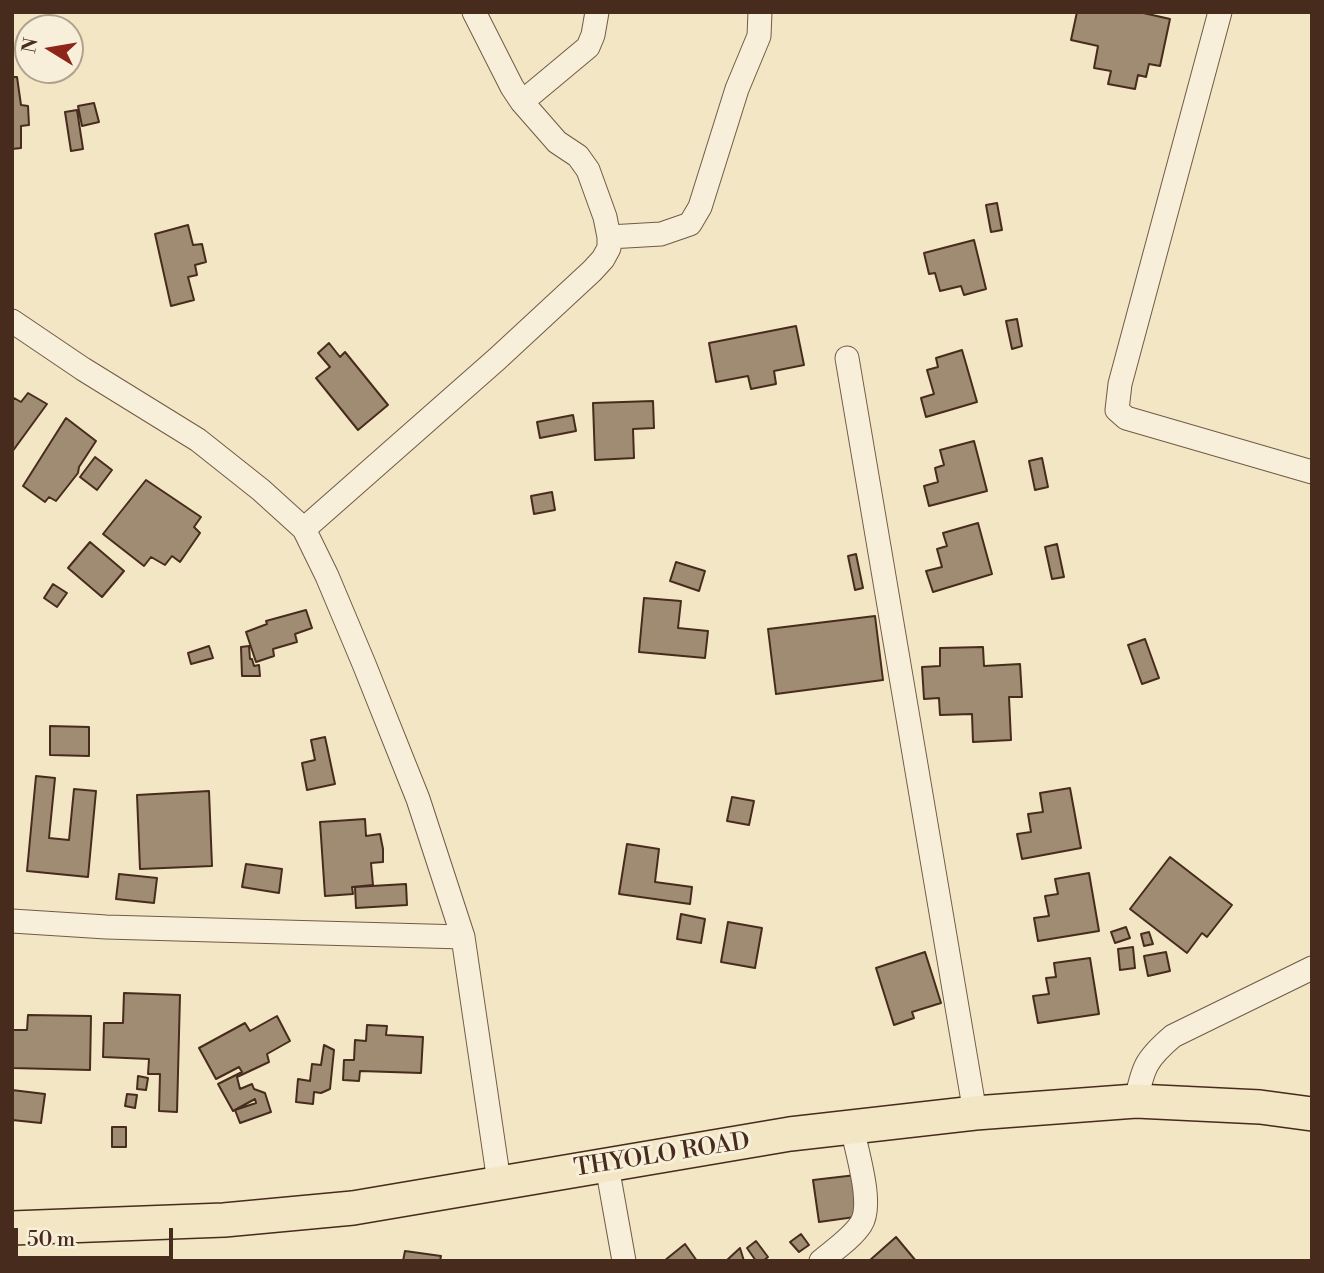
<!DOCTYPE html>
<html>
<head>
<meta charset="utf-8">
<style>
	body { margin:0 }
	#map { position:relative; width:1324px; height:1273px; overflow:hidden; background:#f2e6c4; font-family:"Libre Bodoni",serif }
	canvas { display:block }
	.frame { position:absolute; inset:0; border:14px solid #472b1c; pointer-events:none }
	.north { position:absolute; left:14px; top:14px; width:70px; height:70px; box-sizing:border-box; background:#f7efd9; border:2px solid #b1a18d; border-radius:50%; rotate:281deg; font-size:19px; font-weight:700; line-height:28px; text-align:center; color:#472b1c }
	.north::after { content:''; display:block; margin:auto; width:24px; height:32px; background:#8f2418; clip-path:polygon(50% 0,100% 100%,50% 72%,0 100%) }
	.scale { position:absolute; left:14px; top:1228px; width:159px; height:32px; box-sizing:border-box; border:4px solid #472b1c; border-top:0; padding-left:9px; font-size:21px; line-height:24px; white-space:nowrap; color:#472b1c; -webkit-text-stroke:5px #f7efd9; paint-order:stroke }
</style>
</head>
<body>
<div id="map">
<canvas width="1324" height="1273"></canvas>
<div class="frame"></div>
<div class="north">N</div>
<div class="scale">50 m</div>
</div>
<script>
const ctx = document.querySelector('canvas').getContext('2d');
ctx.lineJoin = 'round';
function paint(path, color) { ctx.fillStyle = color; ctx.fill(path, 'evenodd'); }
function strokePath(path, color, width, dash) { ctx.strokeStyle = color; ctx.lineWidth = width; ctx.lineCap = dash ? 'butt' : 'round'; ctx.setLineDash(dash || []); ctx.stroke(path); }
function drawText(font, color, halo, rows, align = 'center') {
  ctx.font = font + ' "Libre Bodoni",serif'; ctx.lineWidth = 6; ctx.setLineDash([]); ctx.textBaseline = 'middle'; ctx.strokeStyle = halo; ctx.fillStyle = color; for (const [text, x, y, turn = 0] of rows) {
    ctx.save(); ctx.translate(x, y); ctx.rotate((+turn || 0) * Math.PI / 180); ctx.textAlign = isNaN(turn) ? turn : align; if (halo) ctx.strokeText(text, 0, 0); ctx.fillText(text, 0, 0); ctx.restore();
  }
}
const building = new Path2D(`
	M1077,12h62l31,7 -10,47 -11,-2 -3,13 -8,-2 -3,14 -27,-5 3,-13 -17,-3 4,-22 -27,-6z
	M12,77h5l4,28 7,1 1,19 -8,1v22l-9,1z
	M94,103l5,19 -17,4 -4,-20z
	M77,110l6,39 -12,2 -6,-39z
	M997,203l5,27 -11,2 -5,-27z
	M188,225l5,20 9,-1 4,18 -11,3 2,10 -9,2 6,23 -23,6 -16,-72z
	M974,240l12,49 -22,6 -3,-9 -21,5 -5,-18 -6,1 -5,-21z
	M1017,319l5,27 -10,3 -6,-28z
	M796,326l8,39 -30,6 2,13 -25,5 -3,-13 -32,6 -7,-39z
	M329,343l11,14 5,-5 43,53 -30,25 -42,-52 14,-11 -12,-14z
	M962,350l15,52 -51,15 -5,-19 13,-4 -7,-24 11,-3 -2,-9z
	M28,393l19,11 -35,48v-51l2,-3 7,4z
	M653,401l1,27 -21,1 1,29 -39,2 -2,-57z
	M573,415l3,16 -36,7 -3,-16z
	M66,418l30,23 -17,26 -1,6 -22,28 -7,-4 -4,5 -22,-16z
	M974,441l13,50 -58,15 -5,-20 14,-4 -3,-14 9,-3 -4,-15z
	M95,457l17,13 -15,20 -17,-13z
	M1042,458l6,29 -13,3 -6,-29z
	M146,480l55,37 -7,10 6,6 -20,29 -8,-6 -7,9 -14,-8 -7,9 -41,-32z
	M552,492l3,18 -21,4 -3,-18z
	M978,523l14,51 -59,18 -7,-21 16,-4 -5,-18 10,-3 -4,-13z
	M90,542l34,29 -22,26 -34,-29z
	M1057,544l7,33 -12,2 -7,-32z
	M856,554l7,34 -8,2 -7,-34z
	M676,562l29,9 -6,20 -29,-10z
	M53,584l14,9 -10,14 -13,-9z
	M644,598l37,3 -3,27 30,3 -3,27 -66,-6z
	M306,610l6,18 -17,6 2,8 -24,7 1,7 -18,6 -10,-30 21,-8 -1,-3z
	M875,616l8,64 -107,14 -8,-65z
	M1145,639l14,39 -17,6 -14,-39z
	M209,646l4,12 -22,6 -3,-11z
	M249,646l1,13h2l2,7 5,-1 1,11h-18l-1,-29z
	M983,647l1,19 36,-2 2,33h-13l2,43 -38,2 -1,-28 -32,1 -1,-17 -15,1 -2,-32 18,-1v-18z
	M50,726l39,1v29l-39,-1z
	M325,737l10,47 -28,6 -5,-27 13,-3 -4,-20z
	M36,776l19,2 -6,60 20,2 5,-51 22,2 -8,86 -61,-6z
	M1070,788l11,60 -59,11 -5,-25 14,-2 -3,-18 15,-2 -3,-19z
	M209,791l3,75 -72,3 -3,-74z
	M732,797l22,4 -5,24 -22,-4z
	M365,819l1,17 14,-2 3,15v13l-12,1 2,22 -21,2 1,7 -28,2 -5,-74z
	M627,844l32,5 -4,33 37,5 -2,17 -71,-10z
	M1170,857l62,48 -25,32 -5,-4 -15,20 -57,-44z
	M246,864l36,5 -3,24 -37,-6z
	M1089,873l10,58 -61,10 -4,-23 15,-2 -4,-20 13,-2 -3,-15z
	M119,874l38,4 -3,25 -38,-4z
	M406,884l1,21 -51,3 -1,-21z
	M681,914l24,5 -4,24 -24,-4z
	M728,922l34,6 -7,40 -34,-6z
	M1126,927l4,11 -15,5 -4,-11z
	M1149,932l4,12 -9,2 -3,-12z
	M1133,947l2,21 -15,2 -2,-21z
	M925,952l16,51 -29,9 2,6 -20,7 -18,-57z
	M1166,952l4,19 -22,5 -4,-20z
	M1090,958l9,56 -61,9 -5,-27 16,-2 -3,-16 10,-1 -2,-14z
	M124,993l56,2 -3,117 -18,-1 1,-37h-12l1,-15 -46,-2 1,-34h19z
	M28,1015l63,1 -1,54 -78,-2v-38h15z
	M277,1016l13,25 -23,13 2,8 -32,15 3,12 12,-5 2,5 11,4 6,19 -31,11 -5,-13 21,-7 -1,-4 -22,12 -15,-27 24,-12 -3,-5 -23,12 -17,-31 46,-25 5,8z
	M367,1025l20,1 -1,9 37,2 -2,36 -61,-2 -1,10 -16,-1 1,-20h10l1,-20 11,1z
	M324,1045l10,5 -4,39 -9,4 -7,-1 -1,12 -17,-2 2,-23 12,2 2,-17 9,1z
	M138,1076l10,2 -2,12 -9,-1z
	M12,1090l33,4 -4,29 -29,-3z
	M127,1094l10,1 -2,13 -10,-2z
	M112,1127h14v20h-14z
	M856,1175l6,41 -43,6 -6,-42z
	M801,1234l8,11 -10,7 -9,-10z
	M896,1237l20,24h-47z
	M756,1241l12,16 -5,4h-7l-9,-13z
	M685,1244l12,17h-33z
	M740,1248l4,13h-18z
	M405,1251l36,5 -1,5h-37z`);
const minor = new Path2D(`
	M1220,12l-100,372 -3,26 9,8 186,54
	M522,102l66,-55 5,-12 4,-23
	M609,237l52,-3 29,-10 10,-17 37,-118 22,-53 1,-24
	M12,321l71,48 115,71 63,50 43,39 23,47 37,88 54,135 45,138 36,245
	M847,358l128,755
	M304,529l193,-170 95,-88 11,-12 6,-11v-11l-4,-20 -17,-47 -10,-14 -21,-14 -35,-40 -10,-15 -38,-75
	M12,921l94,6 357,10
	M1136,1101c7,-34 10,-42 37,-65l139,-68
	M607,1166l17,95
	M821,1261c13,-11 31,-23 40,-37 13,-20 -5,-74 -9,-97`);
const highway = new Path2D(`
	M12,1228l212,-8 129,-12 437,-74 185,-21 161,-12 124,6 52,7`);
const streetNames = [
	["THYOLO ROAD",662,1156,-9]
];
paint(building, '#a08c73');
strokePath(building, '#472b1c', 2);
strokePath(minor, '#725a46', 25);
strokePath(highway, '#472b1c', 36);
strokePath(minor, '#f7efd9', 23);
strokePath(highway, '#f2e6c4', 33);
drawText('24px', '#472b1c', '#f7efd9', streetNames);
</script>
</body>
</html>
